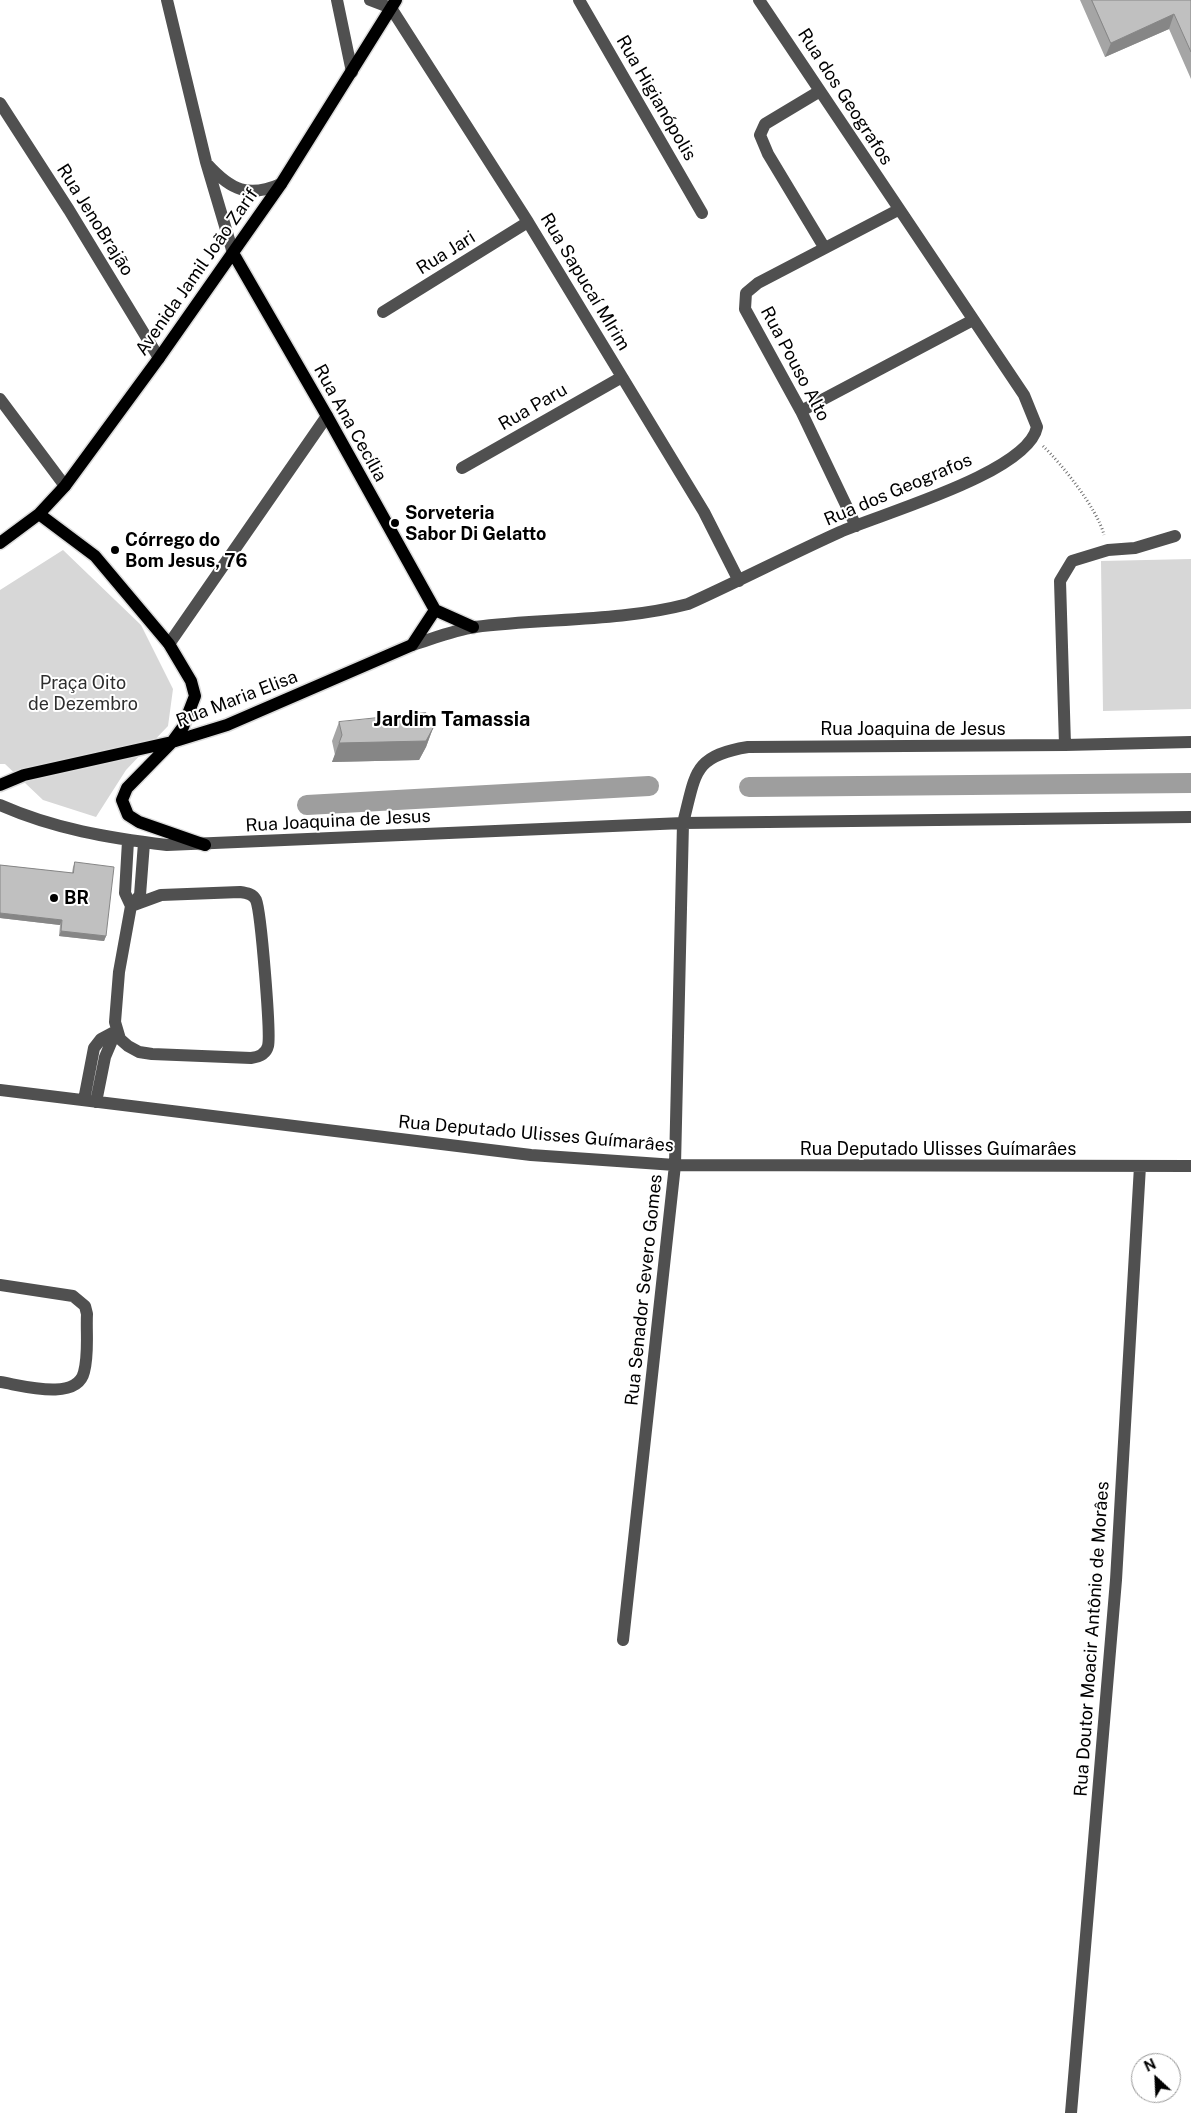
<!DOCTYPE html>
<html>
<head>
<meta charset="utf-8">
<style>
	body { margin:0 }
	#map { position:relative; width:1191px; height:2113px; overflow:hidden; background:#fff; font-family:"Public Sans",sans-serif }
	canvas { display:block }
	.north { position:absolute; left:1131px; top:2053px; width:50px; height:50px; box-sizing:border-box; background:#fff; border:1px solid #999; border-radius:50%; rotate:335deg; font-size:14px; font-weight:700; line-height:20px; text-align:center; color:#000 }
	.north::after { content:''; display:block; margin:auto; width:18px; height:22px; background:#000; clip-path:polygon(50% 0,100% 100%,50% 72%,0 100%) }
</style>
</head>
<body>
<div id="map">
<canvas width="1191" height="2113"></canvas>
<div class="north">N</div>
</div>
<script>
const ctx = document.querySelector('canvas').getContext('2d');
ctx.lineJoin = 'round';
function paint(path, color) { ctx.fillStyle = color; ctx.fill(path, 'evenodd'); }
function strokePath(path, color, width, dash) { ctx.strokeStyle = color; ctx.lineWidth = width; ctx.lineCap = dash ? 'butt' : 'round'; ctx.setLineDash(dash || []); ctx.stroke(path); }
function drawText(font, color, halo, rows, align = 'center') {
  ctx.font = font + ' "Public Sans",sans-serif'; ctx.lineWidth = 4; ctx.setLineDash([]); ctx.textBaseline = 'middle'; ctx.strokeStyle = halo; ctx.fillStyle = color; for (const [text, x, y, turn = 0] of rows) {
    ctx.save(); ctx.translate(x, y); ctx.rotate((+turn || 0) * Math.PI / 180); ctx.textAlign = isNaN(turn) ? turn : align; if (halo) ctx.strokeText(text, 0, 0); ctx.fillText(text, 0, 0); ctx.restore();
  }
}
const green = new Path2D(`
	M63,550l78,75 32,64 -5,37 -42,44 -30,47 -53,-17 -38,-36h-5v-174z
	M1191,559v150l-88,2 -2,-150z`);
const canal = new Path2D(`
	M749,787l442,-4
	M307,805l342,-19`);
const path = new Path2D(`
	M1043,446c19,18 55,64 61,89`);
const minor = new Path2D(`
	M167,0l39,162 27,91
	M337,0l15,72
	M370,0l21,8 137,214 176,290 35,69
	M579,0l123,213
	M820,91l-55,33 -5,11 8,19 56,93
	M0,103l69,107 90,148
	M208,165c23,25 40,33 73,19
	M383,312l145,-90
	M0,399l65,87
	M801,411l172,-91
	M462,468l160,-91
	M856,526l-55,-115 -56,-102 1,-16 12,-10 140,-73
	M169,644l158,-228
	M412,645c20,-6 42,-15 63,-18 70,-9 144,-5 213,-23 51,-23 101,-49 152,-72 40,-18 188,-59 197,-105l-13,-32 -265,-395
	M1065,745l-5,-164 12,-20 36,-11 27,-2 40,-12
	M0,805c54,24 109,33 167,40l516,-22 508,-6
	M128,841l-3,52 6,13
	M131,906l30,-11 79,-3c7,1 13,2 16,8 5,12 15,135 12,146 -2,8 -9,11 -17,12l-99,-4 -13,-2 -11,-6 -8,-7 -5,-17 4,-50 12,-66 9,-11 4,-52
	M0,1090l531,65 144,10 516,1
	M84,1100l10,-52 7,-9 15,-8
	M96,1102l9,-45 11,-26
	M0,1285l73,11 12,10 2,8c-1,18 2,40 -3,58 -7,30 -63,13 -84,10
	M623,1640l52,-475 8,-342c13,-49 9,-67 65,-76l317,-2 126,-3
	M1071,2113l45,-533 24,-414`);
const major = new Path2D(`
	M233,253l94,163 108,194
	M39,514l56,42 74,88 22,37 4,15 -12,31 -11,15 -45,46 -5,12 6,15 11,7 66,23
	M0,543l39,-29 26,-28 94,-128 122,-174 115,-184
	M435,610l38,17
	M0,785l24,-10 148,-33 55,-17 185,-80 23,-35`);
const wall = new Path2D(`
	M1080,0h111v79l-22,-50 -64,28z
	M339,722l94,6 -7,19 -7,13 -87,2 3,-7 -3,-14z
	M75,862l31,74 -2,5 -45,-5 1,-11 -60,-7v-53l72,8 1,-6z`);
const shadedWall = new Path2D(`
	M1174,14l-5,15 -64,28 6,-14z
	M433,728l-7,19 -7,13 -87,2 7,-19z
	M0,913l62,7 -2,5 -60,-7z
	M61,931l45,5 -2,5 -45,-5z`);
const building = new Path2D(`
	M1092,0h99v52l-17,-38 -63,29z
	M426,713l7,15 -7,13 -87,2 3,-8 -3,-13z
	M75,862l39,5 -8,69 -45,-5 1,-11 -62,-7v-48l73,8z`);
const markers = [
	[395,523,5,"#000"],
	[115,550,5,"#000"],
	[54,898,5,"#000"]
];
const streetNames = [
	["Rua dos Geografos",845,97,57],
	["Rua Higianópolis",656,98,60],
	["Rua JenoBrajão",95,220,58],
	["Rua Jari",446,253,-32],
	["Avenida Jamil João Zarif",197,272,-55],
	["Rua Sapucaí MIrim",585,282,59],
	["Rua Pouso Alto",795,364,62],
	["Rua Paru",533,407,-30],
	["Rua Ana Cecília",350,423,61],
	["Rua dos Geografos",898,490,-23],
	["Rua Maria Elisa",237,699,-21],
	["Rua Joaquina de Jesus",913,729],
	["Rua Joaquina de Jesus",338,821,-3],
	["Rua Deputado Ulisses Guímarâes",536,1134,5],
	["Rua Deputado Ulisses Guímarâes",938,1149],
	["Rua Senador Severo Gomes",644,1290,-84],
	["Rua Doutor Moacir Antônio de Morâes",1092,1639,-86]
];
const poiNames = [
	["Sorveteria",405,513],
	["Sabor Di Gelatto",405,534],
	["Córrego do",125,540],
	["Bom Jesus, 76",125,561],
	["BR",64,898]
];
const parkNames = [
	["Praça Oito",83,683],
	["de Dezembro",83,704]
];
const quarterNames = [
	["Jardim Tamassia",452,720]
];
paint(green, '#d7d7d7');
strokePath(canal, '#9e9e9e', 20);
strokePath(major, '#dbdbdb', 15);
strokePath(path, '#727272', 3, [1, 2.5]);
strokePath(minor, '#505050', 12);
strokePath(major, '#000', 12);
paint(wall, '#a5a5a5');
paint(shadedWall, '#868686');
paint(building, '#c0c0c0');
strokePath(building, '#868686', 1);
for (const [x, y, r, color] of markers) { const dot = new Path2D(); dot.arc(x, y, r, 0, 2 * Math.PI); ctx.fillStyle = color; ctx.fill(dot); strokePath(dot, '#fff', 2); }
drawText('18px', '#000', '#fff', streetNames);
drawText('bold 18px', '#000', '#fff', poiNames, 'left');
drawText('18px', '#2e2e2e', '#fff', parkNames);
drawText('bold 20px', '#000', '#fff', quarterNames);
</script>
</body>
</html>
